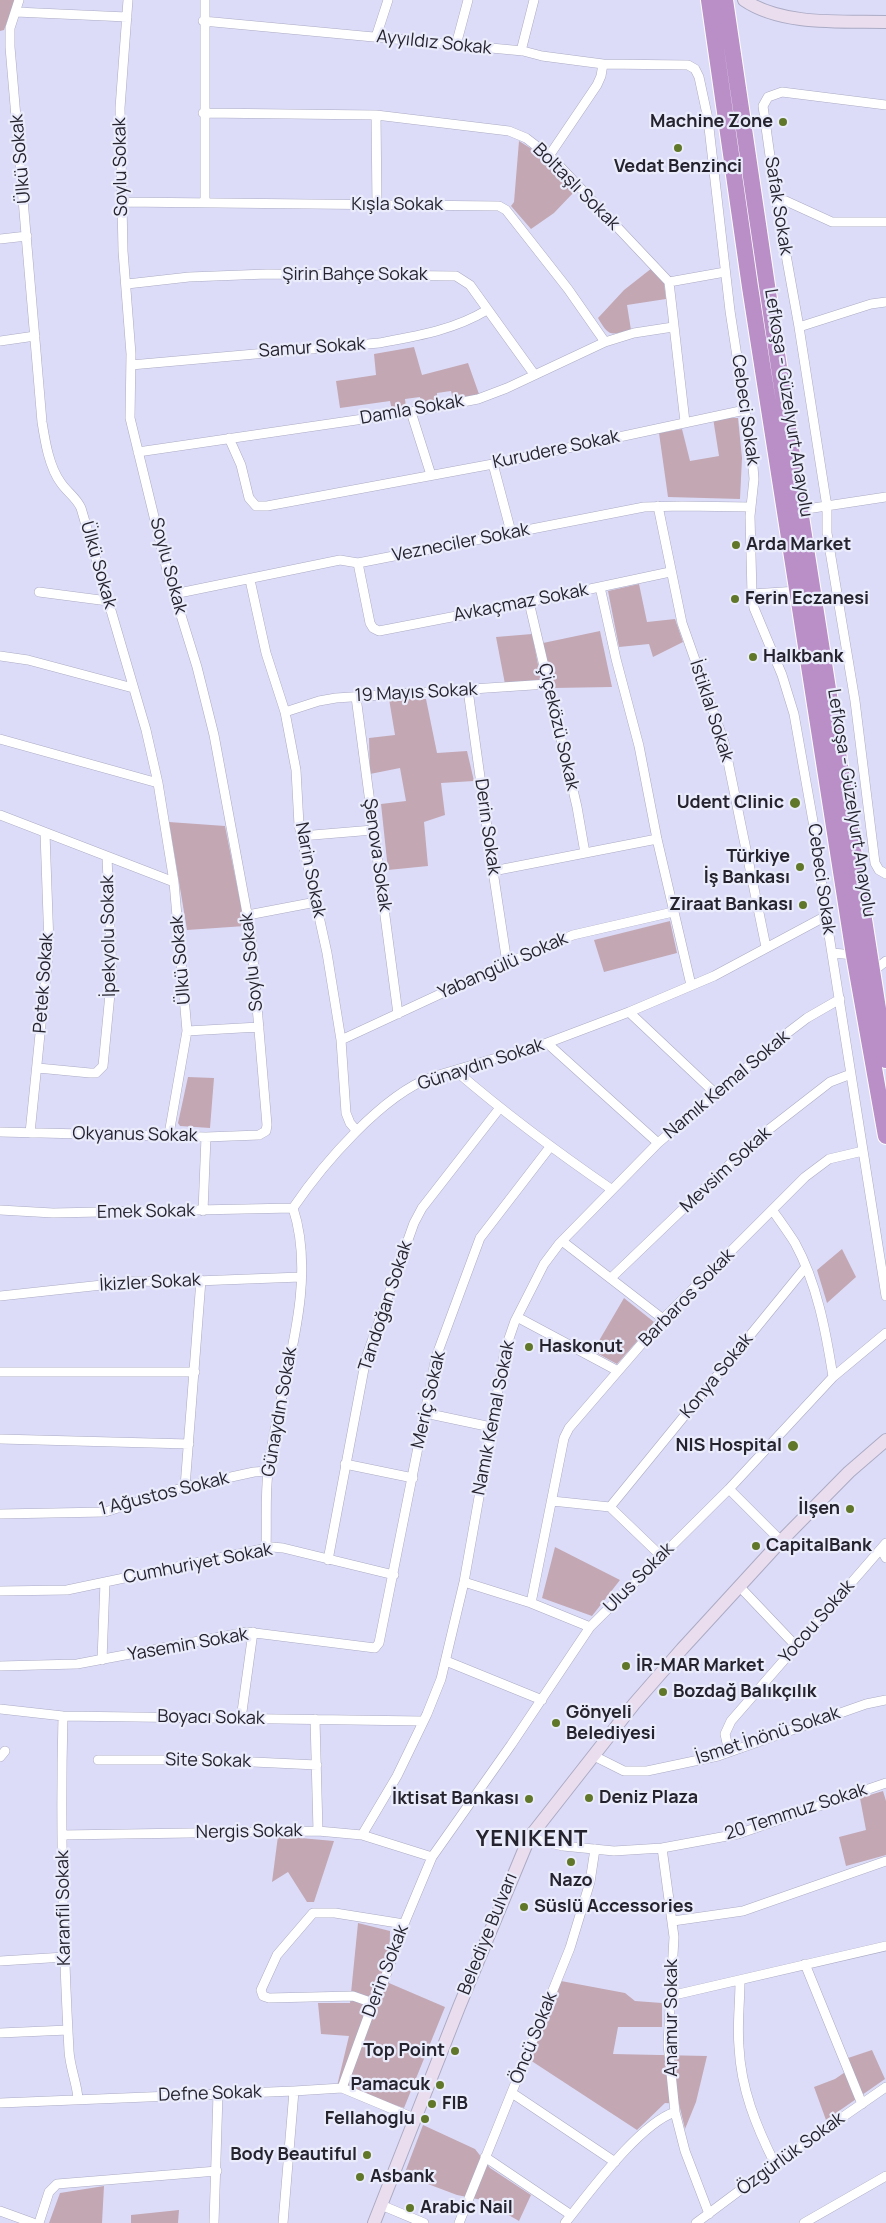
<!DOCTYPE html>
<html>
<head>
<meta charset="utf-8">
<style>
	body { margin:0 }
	canvas { display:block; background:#dcdcf8 }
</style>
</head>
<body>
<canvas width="886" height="2223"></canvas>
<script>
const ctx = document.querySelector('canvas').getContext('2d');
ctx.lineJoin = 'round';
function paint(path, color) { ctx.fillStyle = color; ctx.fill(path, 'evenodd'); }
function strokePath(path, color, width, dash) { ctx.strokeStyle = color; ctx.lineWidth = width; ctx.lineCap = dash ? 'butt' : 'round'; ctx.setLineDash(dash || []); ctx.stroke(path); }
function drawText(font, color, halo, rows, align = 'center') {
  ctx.font = font + ' Manrope,sans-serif'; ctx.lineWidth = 4.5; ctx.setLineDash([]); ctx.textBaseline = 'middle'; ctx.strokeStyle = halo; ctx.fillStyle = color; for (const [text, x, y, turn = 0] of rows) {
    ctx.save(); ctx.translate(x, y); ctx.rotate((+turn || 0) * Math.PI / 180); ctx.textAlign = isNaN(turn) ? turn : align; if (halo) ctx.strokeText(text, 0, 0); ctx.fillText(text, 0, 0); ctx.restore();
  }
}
const green = new Path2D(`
	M0,0h15l-11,30 -4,1z
	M519,141l16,10 39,41 -20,21 -23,16 -20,-23 3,-4z
	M652,268l12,15 2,16 -39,6 4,25c-21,5 -22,7 -33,-12l26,-28z
	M414,347l8,28 46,-12 11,31 -26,6 -2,-9 -14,2v8l-16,3 -1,-7 -15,2 1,8 -14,3 -2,-9 -50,7 -4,-27 40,-6 -2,-21z
	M713,418h25l4,40 -2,41 -72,-2 -9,-64 23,-4 8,32 29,-5z
	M639,584l8,38 28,-3 8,23 -30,15 -4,-13 -30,3 -11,-56z
	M600,631l12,56 -59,1 -10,-45z
	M532,634l9,46 -36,4 -9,-47z
	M389,699h37l11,54 30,-2 7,30 -33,2 4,32 -21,7 4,44 -40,4 -7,-66 25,-3 -6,-33 -30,6 -1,-36 26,-3z
	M169,822l56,4 20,100 -58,4z
	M670,921l7,32 -73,19 -10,-32z
	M188,1077l26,1 -4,50 -30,-2 -2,-3z
	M842,1249l14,28 -29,26 -10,-33z
	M624,1298l30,24 -37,42 -24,-13z
	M555,1547l65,33 -28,36 -50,-18z
	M883,1791l3,10v54l-40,11 -7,-29 27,-7 -6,-32z
	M278,1836l56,5 -20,61h-7l-19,-30 -16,10z
	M358,1923l32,8 -1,52 56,24 -41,101 -67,-22 12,-50 -28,-2 -3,-31h32z
	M561,1981l64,12 10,8 27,2v24h-44l-5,27 94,2 -11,46 -11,27 -6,-25 -14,-1 -28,27 -107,-70z
	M872,2050l13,29 -59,41 -12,-33 21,-8 16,-11 -3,-10z
	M423,2125l52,24 15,19 41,27 -12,26 -37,-21 -25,-5 -53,-20z
	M104,2186l-2,37h-53l11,-30z
	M179,2210l-1,13h-47v-8z`);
const street = new Path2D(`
	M19,0l-9,28v19l32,375c3,19 7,45 19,61 6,9 15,14 20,25l65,222 12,53 16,99 13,149 -18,103
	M205,0v203
	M16,12l111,5
	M203,21l320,30 19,5 61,8 85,1 7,4 4,8 9,42 22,192 22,143 2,25 -4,37 2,78 2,14 28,67 12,39 20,113 12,89 60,380
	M376,37l12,-37
	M456,45l12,-45
	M521,51l13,-51
	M886,105l-104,-13 -14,5 -5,9 13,93 23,128 28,180v26l28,168 20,162 4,7 7,4
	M203,113l173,2 133,16 17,7 26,20 117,124 16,140
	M376,115l1,90
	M549,156l48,-71 4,-9 2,-12
	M776,199l10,2 46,21h54
	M122,202l377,4 7,4 62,79 37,53
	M0,239l27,-3
	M669,282l56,-10
	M127,284l62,-7 78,-3 189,2 14,9 64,89
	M799,327l72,-23 15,-2
	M0,341l35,-5
	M131,365l248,-22c38,-7 75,-13 108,-33
	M411,412l20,63
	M229,438l12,27 8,33 7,8h11l226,-42 252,-54
	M138,452l273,-40 67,-13 29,-11 98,-46 29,-9 39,-6
	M493,464l18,68
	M658,506l24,117 42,119 42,205
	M800,510l86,-13
	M358,563l12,60 3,5 6,3 150,-29 141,-30
	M250,580l16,73 19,59 11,58 3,55 28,128 14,87 5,73 4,10 6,7
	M600,587l16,72 23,87 18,93 34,146
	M39,592l69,9
	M174,594l166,-34 18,3 286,-56 38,-1 69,1
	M752,594l46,-3
	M529,602l48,205 8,46
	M0,656l28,4 105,28
	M468,690l25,181 14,92
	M356,697l42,317
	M285,712l34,-11 17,-3 212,-14
	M0,739l158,44
	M0,815l174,67
	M301,836l72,-6
	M493,871l164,-32
	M248,915l68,-13
	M832,953l22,2
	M872,972l14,-11
	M629,1012l86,81
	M187,1031l72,-4
	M341,1040l166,-77 66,-28 100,-23
	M547,1043l111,100
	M38,1068l52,5h6l7,-7 9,-93 -5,-116
	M456,1071c50,43 101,81 155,118
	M0,1132l206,5 53,-2 7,-4 1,-6 -16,-190 -37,-200 -17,-68 -30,-97 -37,-152 1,-64 -8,-103 -3,-143 8,-108
	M30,1133l19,-188 -4,-112
	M293,1208c30,-44 89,-113 139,-131l115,-34 82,-31 85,-36 112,-60
	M0,1210l53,3 240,-5
	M203,1211l3,-74
	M773,1211c7,10 15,21 22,32 22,40 31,89 38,134
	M562,1241l101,78
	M611,1278l143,-137 76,-59 21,-8
	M0,1296l139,-15 31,1 131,-5
	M517,1317l101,54
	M0,1372h195
	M425,1413l66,14
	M0,1439l189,5
	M345,1464l68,14
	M185,1487l16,-207
	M729,1489l52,52
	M552,1501l58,6 51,49
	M610,1507l195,-239
	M0,1514l105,-2 80,-25 69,-15 14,-1
	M266,1548c1,-25 -1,-51 2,-76 9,-83 52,-182 25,-264
	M881,1549l5,9
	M328,1560l38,-202 48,-135 8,-15 77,-99
	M464,1582l67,21 59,24
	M739,1586l57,60
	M0,1591l67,-1 205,-43 11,1 111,27
	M531,1603l33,-165 5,-10 94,-109 142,-142 24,-18 34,-8
	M102,1660l3,-78
	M446,1661l96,39
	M0,1666l77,-2 170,-32 128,16 4,-5 57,-286 44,-119 70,-91
	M0,1709l63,7 359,5
	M63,1716c-3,111 0,224 6,335 1,17 8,32 9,48
	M241,1719l12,-87
	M315,1719l3,112
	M729,1752l-4,-18 6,-13 155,-178
	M594,1756l30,15h23l71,-15 148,-52 20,-4
	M0,1757l5,-6
	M98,1760h113l106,5
	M62,1835l256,-4 44,4 70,22
	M362,1835l35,-59 30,-62 14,-35 23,-97 41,-232 10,-29 29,-57 15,-20 99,-101 128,-109 21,-16 33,-19
	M529,1838l34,8 51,5 48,-3 76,-14 148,-51
	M662,1848l12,89 -6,107 7,68 10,39 24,63
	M673,1921l70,-10 143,-50
	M0,1961l65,-4
	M805,1964l57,140
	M740,1981c0,22 -3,44 -1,66 2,42 17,79 36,117
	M670,1996l216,-50
	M373,2003l-20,-7 -84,2 -6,-2 -2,-6 16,-35 36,-42h22l69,11
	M0,2033l68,-3
	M342,2088l31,-85 11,-22 20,-57 28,-67 79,-112 79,-118 139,-138 104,-112 53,-44
	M512,2093l103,69
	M0,2103l294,-12 48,-3 72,30
	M485,2157l86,58
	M381,2205l43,18
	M0,2211l33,12
	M39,2223l10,-31 8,-8 160,-13
	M214,2223l4,-129
	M283,2223l11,-132
	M459,2223l111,-275 20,-66 5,-33
	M565,2223c25,-31 74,-99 110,-111
	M696,2223l79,-59 111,-77
	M804,2223l82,-47`);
const secondary = new Path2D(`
	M744,0c38,26 98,21 142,22
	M374,2223l85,-216 70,-169 105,-134 48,-55 99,-108 68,-69 37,-32`);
const highway = new Path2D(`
	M709,0l41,287 104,668 32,181
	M725,0l75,510 86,550`);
const markers = [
	[783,122,5,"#607729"],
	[678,148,5,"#607729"],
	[736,545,5,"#607729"],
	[735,599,5,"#607729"],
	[753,657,5,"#607729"],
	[795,803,6,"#607729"],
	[800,867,5,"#607729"],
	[803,905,5,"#607729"],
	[529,1347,5,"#607729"],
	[793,1446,6,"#607729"],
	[850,1509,5,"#607729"],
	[756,1546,5,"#607729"],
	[626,1666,5,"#607729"],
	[663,1692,5,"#607729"],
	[556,1723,5,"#607729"],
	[589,1798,5,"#607729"],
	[529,1799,5,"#607729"],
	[571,1862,5,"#607729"],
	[524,1907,5,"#607729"],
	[455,2051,5,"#607729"],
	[440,2085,5,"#607729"],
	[432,2104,5,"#607729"],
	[425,2119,5,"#607729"],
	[367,2155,5,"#607729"],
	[360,2177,5,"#607729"],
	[410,2208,5,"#607729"]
];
const streetNames = [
	["Ayyıldız Sokak",434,43,6],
	["Ülkü Sokak",21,159,-95],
	["Soylu Sokak",121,167,-91],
	["Boltaşlı Sokak",576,187,45],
	["Kışla Sokak",397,205],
	["Safak Sokak",778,206,81],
	["Şirin Bahçe Sokak",355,275],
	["Samur Sokak",312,348,-4],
	["Lefkoşa - Güzelyurt Anayolu",788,403,81],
	["Damla Sokak",412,410,-10],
	["Cebeci Sokak",745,410,82],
	["Kurudere Sokak",556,450,-12],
	["Vezneciler Sokak",461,543,-11],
	["Ülkü Sokak",98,565,74],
	["Soylu Sokak",168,566,75],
	["Avkaçmaz Sokak",521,603,-11],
	["19 Mayıs Sokak",416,693,-3],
	["İstiklal Sokak",711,711,72],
	["Çiçeközü Sokak",558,727,77],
	["Lefkoşa - Güzelyurt Anayolu",851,803,81],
	["Derin Sokak",487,827,82],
	["Şenova Sokak",377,855,82],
	["Narin Sokak",310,870,79],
	["Cebeci Sokak",821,879,82],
	["İpekyolu Sokak",109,936,-91],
	["Ülkü Sokak",181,960,-95],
	["Soylu Sokak",252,962,-96],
	["Yabangülü Sokak",503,966,-24],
	["Petek Sokak",44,983,-86],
	["Günaydın Sokak",481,1065,-18],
	["Namık Kemal Sokak",727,1085,-40],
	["Okyanus Sokak",135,1135,1],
	["Mevsim Sokak",726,1170,-43],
	["Emek Sokak",146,1212,-1],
	["İkizler Sokak",150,1283,-3],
	["Barbaros Sokak",687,1298,-46],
	["Tandoğan Sokak",386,1306,-72],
	["Konya Sokak",717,1376,-51],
	["Meriç Sokak",429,1400,-77],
	["Günaydın Sokak",280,1412,-80],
	["Namık Kemal Sokak",494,1418,-79],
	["1 Ağustos Sokak",164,1494,-14],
	["Cumhuriyet Sokak",198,1564,-11],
	["Ulus Sokak",639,1578,-45],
	["Yocou Sokak",817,1622,-49],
	["Yasemin Sokak",188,1645,-10],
	["Boyacı Sokak",211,1718,1],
	["İsmet İnönü Sokak",768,1736,-18],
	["Site Sokak",208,1761,1],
	["20 Temmuz Sokak",796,1812,-18],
	["Nergis Sokak",249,1832,-1],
	["Karanfil Sokak",64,1908,-91],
	["Belediye Bulvarı",488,1934,-68],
	["Derin Sokak",386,1971,-69],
	["Anamur Sokak",672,2018,-90],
	["Öncü Sokak",534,2038,-68],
	["Defne Sokak",210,2094,-2],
	["Özgürlük Sokak",791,2154,-36]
];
const poiNames = [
	["Machine Zone",773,122,"right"],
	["Vedat Benzinci",678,167,"center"],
	["Arda Market",746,545],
	["Ferin Eczanesi",745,599],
	["Halkbank",763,657],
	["Udent Clinic",784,803,"right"],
	["Türkiye",790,857,"right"],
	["İş Bankası",790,878,"right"],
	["Ziraat Bankası",793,905,"right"],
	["Haskonut",539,1347],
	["NIS Hospital",782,1446,"right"],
	["İlşen",840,1509,"right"],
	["CapitalBank",766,1546],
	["İR-MAR Market",636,1666],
	["Bozdağ Balıkçılık",673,1692],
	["Gönyeli",566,1713],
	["Belediyesi",566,1734],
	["Deniz Plaza",599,1798],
	["İktisat Bankası",519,1799,"right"],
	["Nazo",571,1881,"center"],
	["Süslü Accessories",534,1907],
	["Top Point",445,2051,"right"],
	["Pamacuk",430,2085,"right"],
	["FIB",442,2104],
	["Fellahoglu",415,2119,"right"],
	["Body Beautiful",357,2155,"right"],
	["Asbank",370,2177],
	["Arabic Nail",420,2208]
];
const districtNames = [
	["YENIKENT",532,1840]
];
paint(green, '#c3a8b4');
strokePath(street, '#ababc5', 10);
strokePath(secondary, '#ababc5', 14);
strokePath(highway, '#fff', 18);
strokePath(street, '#fff', 9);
strokePath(secondary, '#eaddee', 12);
strokePath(highway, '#ba8fc8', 16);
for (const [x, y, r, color] of markers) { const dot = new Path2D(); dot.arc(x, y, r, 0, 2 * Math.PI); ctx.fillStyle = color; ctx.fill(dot); strokePath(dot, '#eaebfb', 2); }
drawText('18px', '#24232e', '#eaebfb', streetNames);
drawText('bold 18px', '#24232e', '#eaebfb', poiNames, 'left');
ctx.letterSpacing = '1px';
drawText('bold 22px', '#24232e', '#eaebfb', districtNames);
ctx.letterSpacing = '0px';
</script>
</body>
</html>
